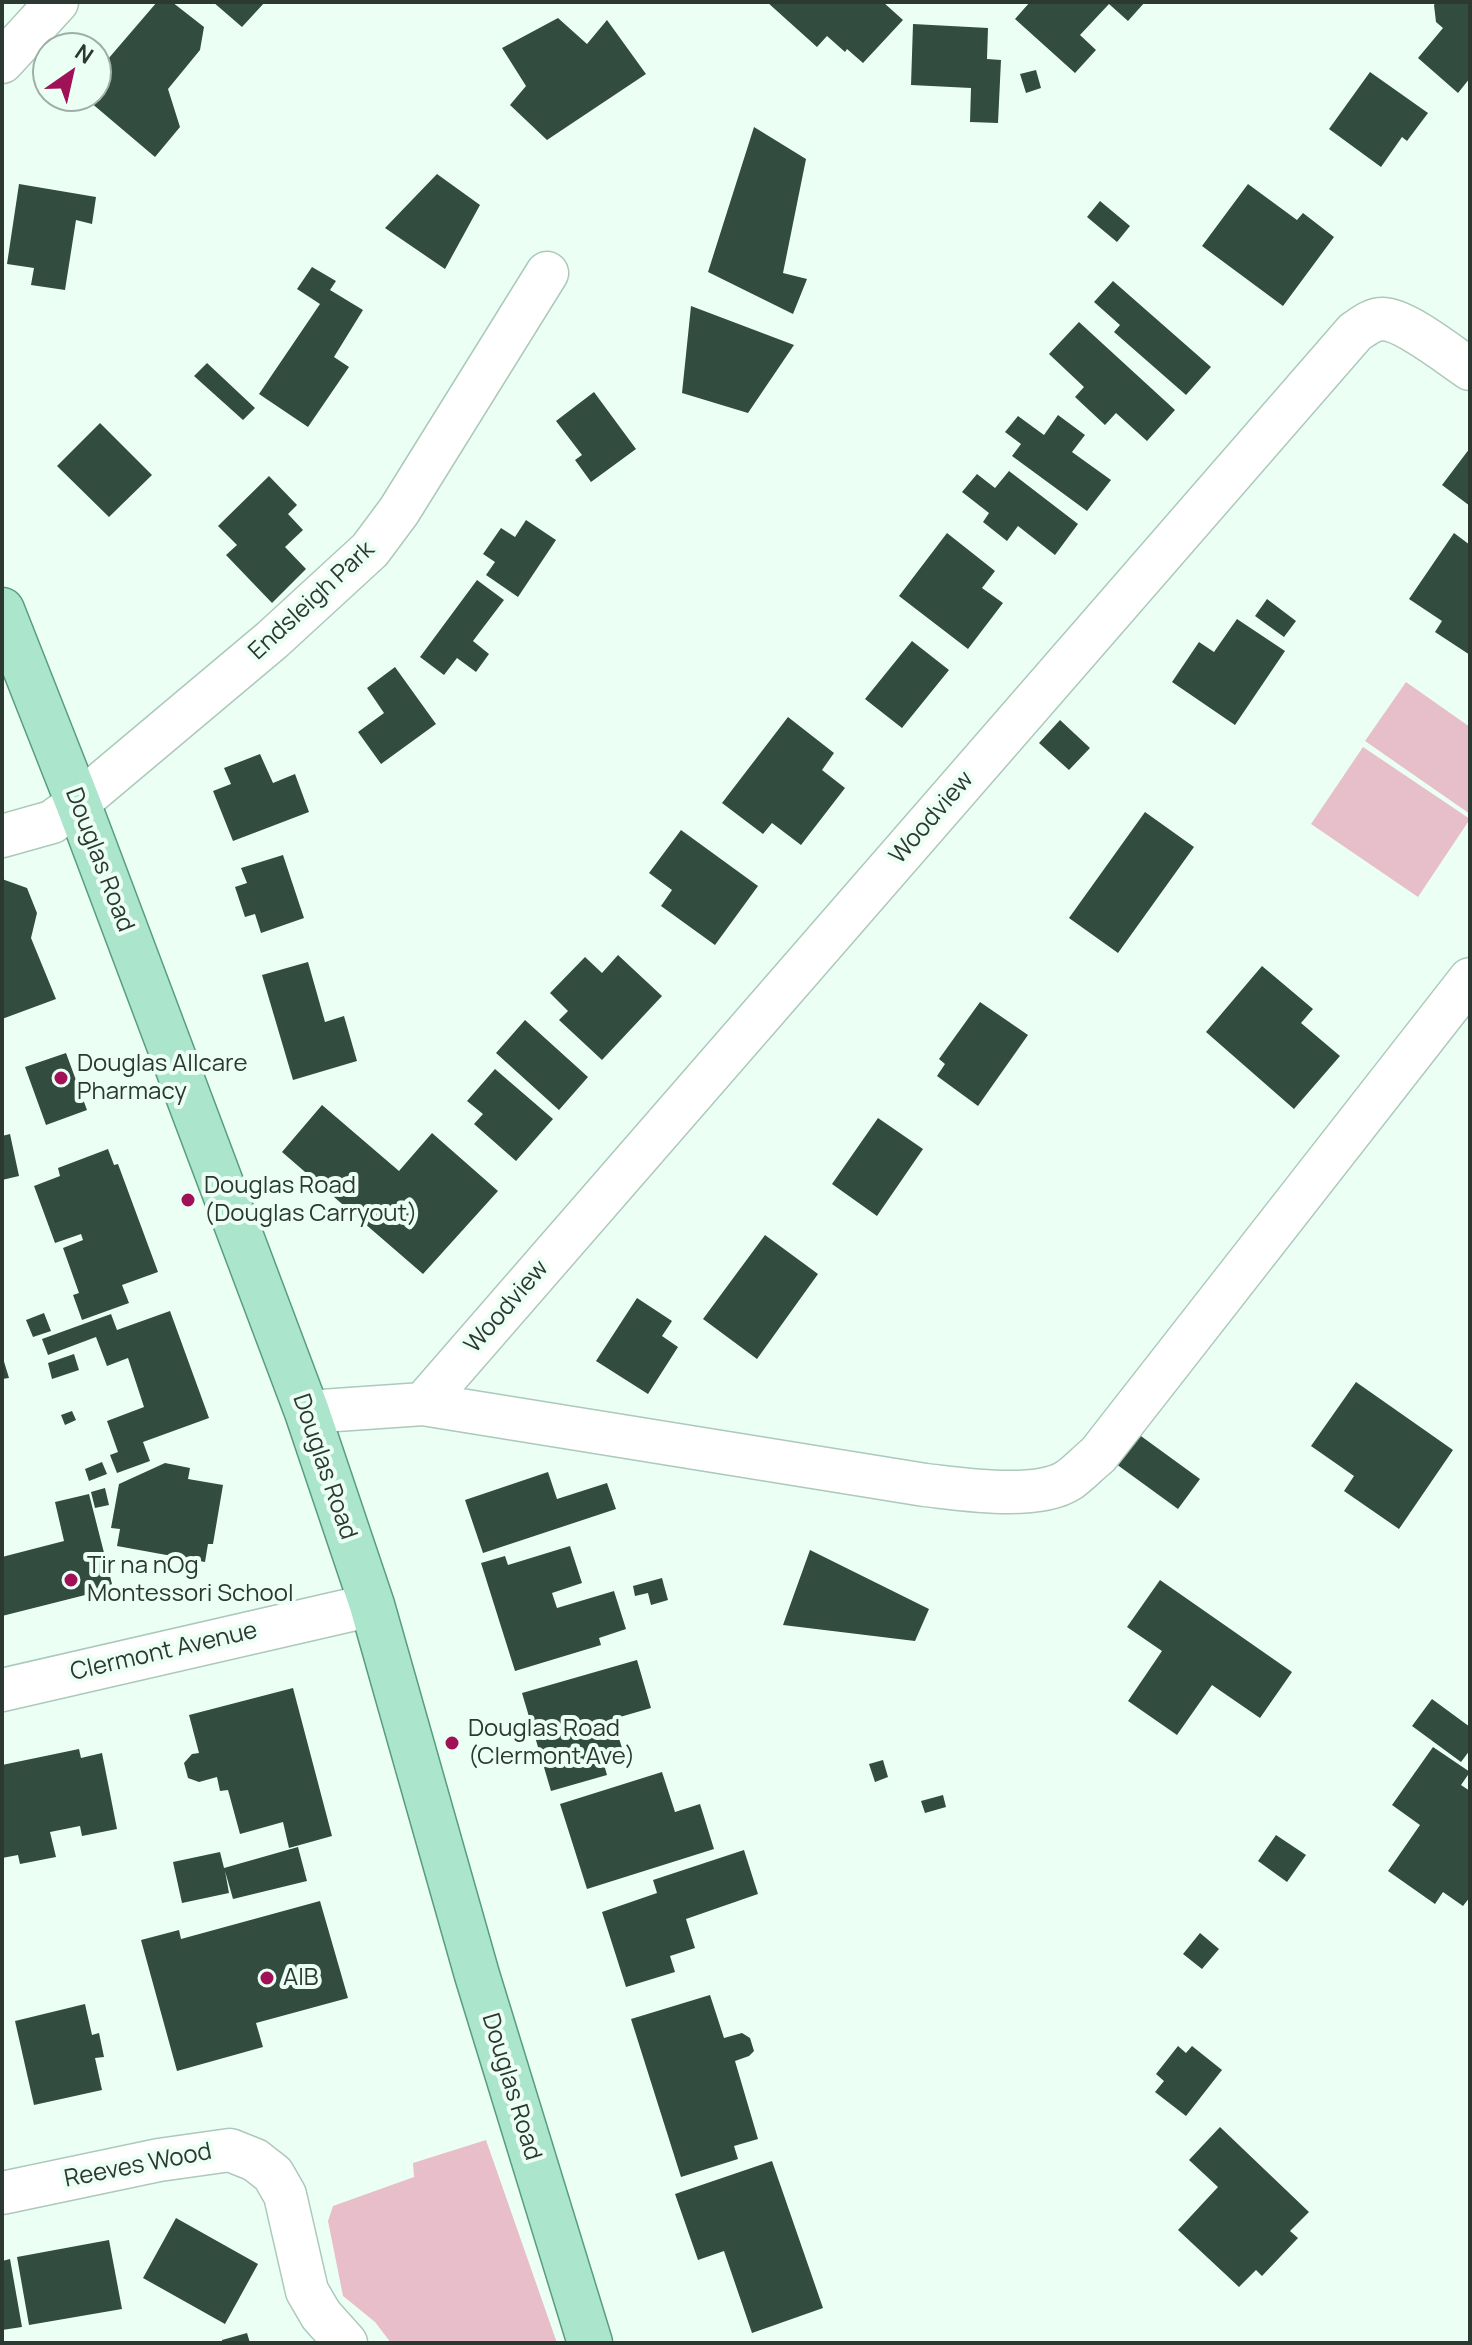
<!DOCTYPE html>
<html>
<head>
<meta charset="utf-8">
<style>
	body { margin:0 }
	#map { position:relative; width:1472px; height:2345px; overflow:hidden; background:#ecfff5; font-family:Manrope,sans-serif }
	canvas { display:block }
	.frame { position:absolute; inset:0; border:4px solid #2c3832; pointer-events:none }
	.north { position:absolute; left:32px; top:32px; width:80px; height:80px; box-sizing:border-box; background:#ecfff5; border:2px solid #9fafa7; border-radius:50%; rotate:34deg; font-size:22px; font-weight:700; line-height:32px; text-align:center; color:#2c3832 }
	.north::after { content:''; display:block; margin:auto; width:28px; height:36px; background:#a11157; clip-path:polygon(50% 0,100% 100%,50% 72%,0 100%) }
</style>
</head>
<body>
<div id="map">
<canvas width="1472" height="2345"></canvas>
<div class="frame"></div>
<div class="north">N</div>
</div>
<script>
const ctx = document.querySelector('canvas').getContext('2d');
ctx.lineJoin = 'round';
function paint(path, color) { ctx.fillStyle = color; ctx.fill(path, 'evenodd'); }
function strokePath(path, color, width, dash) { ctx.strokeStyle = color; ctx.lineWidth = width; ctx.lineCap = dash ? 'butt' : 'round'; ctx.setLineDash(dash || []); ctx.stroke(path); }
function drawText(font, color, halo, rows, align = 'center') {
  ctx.font = font + ' Manrope,sans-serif'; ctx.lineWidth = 8; ctx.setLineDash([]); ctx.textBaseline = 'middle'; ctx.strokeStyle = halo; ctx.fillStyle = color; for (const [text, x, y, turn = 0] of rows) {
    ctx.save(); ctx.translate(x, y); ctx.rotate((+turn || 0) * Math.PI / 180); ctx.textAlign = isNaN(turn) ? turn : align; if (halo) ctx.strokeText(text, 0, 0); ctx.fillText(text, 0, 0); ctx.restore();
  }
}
const green = new Path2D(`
	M1406,682l64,45v87l-105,-73z
	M1363,747l107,72 -52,78 -107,-73z`);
const forest = new Path2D(`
	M486,2140l71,203h-166l-16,-21 -32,-26 -15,-75 5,-15 81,-29 -1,-14z`);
const building = new Path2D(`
	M157,2h15l32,25 -4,23 -32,39 12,38 -25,30 -72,-61h13v-23z
	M213,2h52l-23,25z
	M767,2h116l20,18 -40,43 -16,-14 -2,3 -18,-16 -10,11z
	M1030,2h115l-17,19 -19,-17 -29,31 16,15 -21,23 -60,-54z
	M1436,2h34v76l-12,15 -40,-35 25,-30 -7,-6 -2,-17z
	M558,18l29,26 20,-24 39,54 -99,66 -37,-35 16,-19 -24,-38z
	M913,24l75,4 -1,31 14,1 -3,63 -28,-1 1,-34 -60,-3z
	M1036,70l5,18 -15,5 -6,-19z
	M1370,72l58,41 -21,28 -5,-4 -21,30 -52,-38z
	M754,127l52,32 -23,114 24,6 -14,35 -85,-42z
	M437,174l43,31 -35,64 -60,-41z
	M19,184l77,13 -4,27 -16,-4 -11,70 -34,-5 3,-17 -27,-4z
	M1248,184l49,36 6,-7 31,24 -51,69 -81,-60z
	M1100,201l30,25 -13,16 -30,-25z
	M312,267l24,14 -6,9 33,20 -29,47 15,10 -41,60 -49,-33 61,-90 -23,-15z
	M1113,281l98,86 -25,28 -72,-63 6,-7 -26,-23z
	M691,306l103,39 -46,68 -66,-20z
	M1079,322l96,88 -28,31 -31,-28 -11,12 -30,-28 9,-10 -35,-33z
	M207,363l48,45 -12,12 -49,-44z
	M594,392l42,57 -45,33 -16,-22 7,-5 -26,-34z
	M1058,415l27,20 -13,17 39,28 -24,31 -75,-55 9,-12 -16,-12 13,-16 26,19z
	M100,423l52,52 -43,42 -52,-51z
	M1470,448v58l-28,-21z
	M1009,471l69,53 -23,31 -37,-29 -11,15 -24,-19 6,-9 -27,-21 15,-18 18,14z
	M269,476l28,29 -9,9 15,16 -18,17 21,22 -34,34 -46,-48 11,-10 -19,-19z
	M526,520l30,20 -38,57 -32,-22 9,-13 -12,-8 18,-26 14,9z
	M947,533l48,38 -13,17 21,15 -35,46 -69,-53z
	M1454,533l16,12v110l-35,-23 7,-11 -33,-22z
	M477,580l27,20 -31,41 16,13 -13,18 -19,-14 -13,17 -24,-18z
	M1267,599l29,22 -12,16 -29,-21z
	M1237,619l48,32 -50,74 -63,-43 27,-40 15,10z
	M912,641l37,29 -47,58 -37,-29z
	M395,667l41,57 -55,40 -23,-32 26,-19 -17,-25z
	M788,717l46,36 -12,17 23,18 -44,57 -29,-22 -9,11 -41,-31z
	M1060,720l30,28 -21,22 -30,-27z
	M260,754l13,29 22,-9 14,38 -76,29 -20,-50 18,-7 -7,-16z
	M1145,812l49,35 -76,106 -49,-35z
	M681,830l77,56 -43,59 -54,-39 11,-16 -23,-17z
	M283,855l21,63 -43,15 -6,-19 -10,3 -10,-30 12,-4 -6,-15z
	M2,879l25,9 10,25 -6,25 25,61 -54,20z
	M618,955l44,41 -60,64 -43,-40 9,-9 -18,-18 35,-36 17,16z
	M308,962l17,60 19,-6 13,45 -64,19 -31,-105z
	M1262,966l51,43 -12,14 39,33 -46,53 -88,-77z
	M980,1002l48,33 -50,71 -41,-30 8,-12 -6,-5z
	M525,1020l63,57 -29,33 -63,-57z
	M66,1053l21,57 -41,15 -21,-58z
	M495,1069l58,50 -37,42 -42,-37 9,-10 -16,-13z
	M322,1105l77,66 33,-38 66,58 -75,83 -141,-122z
	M878,1118l45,31 -46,67 -45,-32z
	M10,1134l9,42 -17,4v-44z
	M108,1149l6,16 4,-1 40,108 -36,13 7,18 -47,17 -9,-25 6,-2 -16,-45 20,-8 -2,-6 -26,9 -21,-57 26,-10 -2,-8z
	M765,1235l53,39 -61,85 -54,-40z
	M637,1298l35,23 -10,15 16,11 -30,47 -52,-33z
	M170,1311l39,107 -66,24 7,19 -33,12 -7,-18 8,-3 -11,-31 37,-14 -16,-49 -21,8 -11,-29 -48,18 -6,-16 69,-25 6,16z
	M44,1313l7,18 -18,6 -7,-17z
	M74,1354l5,16 -27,9 -4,-16z
	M2,1355l7,23 -7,1z
	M1356,1382l97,68 -54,79 -55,-38 10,-15 -43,-30z
	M72,1411l4,9 -11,5 -4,-10z
	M1134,1431l66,48 -22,30 -66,-48z
	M102,1462l5,12 -18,7 -4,-12z
	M165,1463l25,5 -2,11 35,6 -10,59h-5l-3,18 -88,-16 3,-17 -9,-1 8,-44z
	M548,1472l9,27 50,-16 9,26 -133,44 -18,-53z
	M105,1488l4,17 -14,3 -4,-16z
	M89,1494l24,94 -111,28v-59l62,-16 -9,-39z
	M570,1546l12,37 -30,10 5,15 57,-17 12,38 -27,9 2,7 -86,26 -34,-108 24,-7 3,9z
	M810,1550l119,59 -14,32 -132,-16z
	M662,1578l6,22 -17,5 -3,-12 -13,3 -2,-10z
	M1160,1580l132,92 -32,46 -48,-33 -35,50 -49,-34 34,-50 -35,-24z
	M637,1660l14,48 -38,11 9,29 -21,6 6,21 -56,16 -29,-98z
	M293,1688l39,148 -43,12 -6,-26 -43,12 -12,-44 -8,1 -3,-14 -18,5 -11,-4 -4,-15 8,-9 7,-1 -10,-38z
	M1432,1699l38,28v23l-9,12 -49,-36z
	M1433,1747l37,25 -9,13 9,6v106l-7,9 -20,-14 -8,12 -47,-33 32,-46 -28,-20z
	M79,1749l2,9 21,-5 15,76 -35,7 -2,-10 -30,6 6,25 -36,7 -2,-9 -16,3v-93z
	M883,1760l5,17 -13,5 -6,-18z
	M662,1772l13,40 25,-8 14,45 -127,40 -27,-85z
	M943,1795l3,12 -21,6 -4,-12z
	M1276,1835l30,20 -19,27 -29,-21z
	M298,1847l9,34 -74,18 -8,-28 4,22 -47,10 -9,-41 47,-10 4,16z
	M744,1850l14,44 -72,25 9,29 -25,8 5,16 -49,15 -24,-75 55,-19 -4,-13z
	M320,1901l28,97 -92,25 7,24 -86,24 -36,-131 38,-10 2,9z
	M1200,1933l19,16 -17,20 -19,-15z
	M710,1995l14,43 18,-5 8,5 4,13 -5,5 -14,5 23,78 -24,7 4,13 -57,18 -50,-158z
	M85,2004l7,31 7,-2 5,24 -9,1 7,32 -68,15 -19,-84z
	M1178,2046l8,7 6,-7 30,24 -36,46 -31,-24 9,-11 -8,-7z
	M1220,2127l89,85 -19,19 8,7 -36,38 -6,-6 -17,17 -61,-57 40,-43 -29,-27z
	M772,2161l51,147 -71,25 -28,-82 -26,9 -23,-66z
	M176,2218l82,46 -33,60 -82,-46z
	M109,2240l13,69 -93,16 -12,-68z
	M10,2259l12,68 -20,3v-69z
	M247,2333l3,10h-28v-3z`);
const minor = new Path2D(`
	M2,62l55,-60
	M2,836l50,-14 26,-19 194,-163 98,-90 29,-39 148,-238
	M423,1404l932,-1072c9,-6 17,-13 28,-13 23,1 66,36 87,50
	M307,1412l116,-8 502,81c37,4 112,16 144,-5 10,-7 19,-17 29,-25l372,-476
	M2,1690l370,-85
	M2,2193l157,-33 71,-10 25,10 18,14 12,21 22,96 14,24 25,28`);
const major = new Path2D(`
	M2,610l76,193 229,609 65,193 105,370 113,368`);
const markers = [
	[61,1078,8,"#a11157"],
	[188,1200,8,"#a11157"],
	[71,1580,8,"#a11157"],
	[452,1743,8,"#a11157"],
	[267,1978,8,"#a11157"]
];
const streetNames = [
	["Endsleigh Park",312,601,-43],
	["Woodview",932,818,-49],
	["Douglas Road",99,860,69],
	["Woodview",507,1307,-49],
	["Douglas Road",324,1467,71],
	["Clermont Avenue",164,1652,-13],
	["Douglas Road",511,2087,73],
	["Reeves Wood",138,2166,-11]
];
const poiNames = [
	["Douglas Allcare",77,1064],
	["Pharmacy",77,1092],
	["Douglas Road",204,1186],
	["(Douglas Carryout)",204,1214],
	["Tir na nOg",87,1566],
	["Montessori School",87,1594],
	["Douglas Road",468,1729],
	["(Clermont Ave)",468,1757],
	["AIB",283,1978]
];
paint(green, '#e6bfca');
paint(forest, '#e8beca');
paint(building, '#324c40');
strokePath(minor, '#acc9bb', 45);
strokePath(major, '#599d80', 47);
strokePath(minor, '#fff', 42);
strokePath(major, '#aae5cc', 44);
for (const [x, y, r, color] of markers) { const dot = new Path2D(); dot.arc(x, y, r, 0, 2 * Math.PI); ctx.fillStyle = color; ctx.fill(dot); strokePath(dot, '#ecfff5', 3); }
drawText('24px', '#2c3832', '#ecfff5', streetNames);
drawText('24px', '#2c3832', '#ecfff5', poiNames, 'left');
</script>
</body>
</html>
